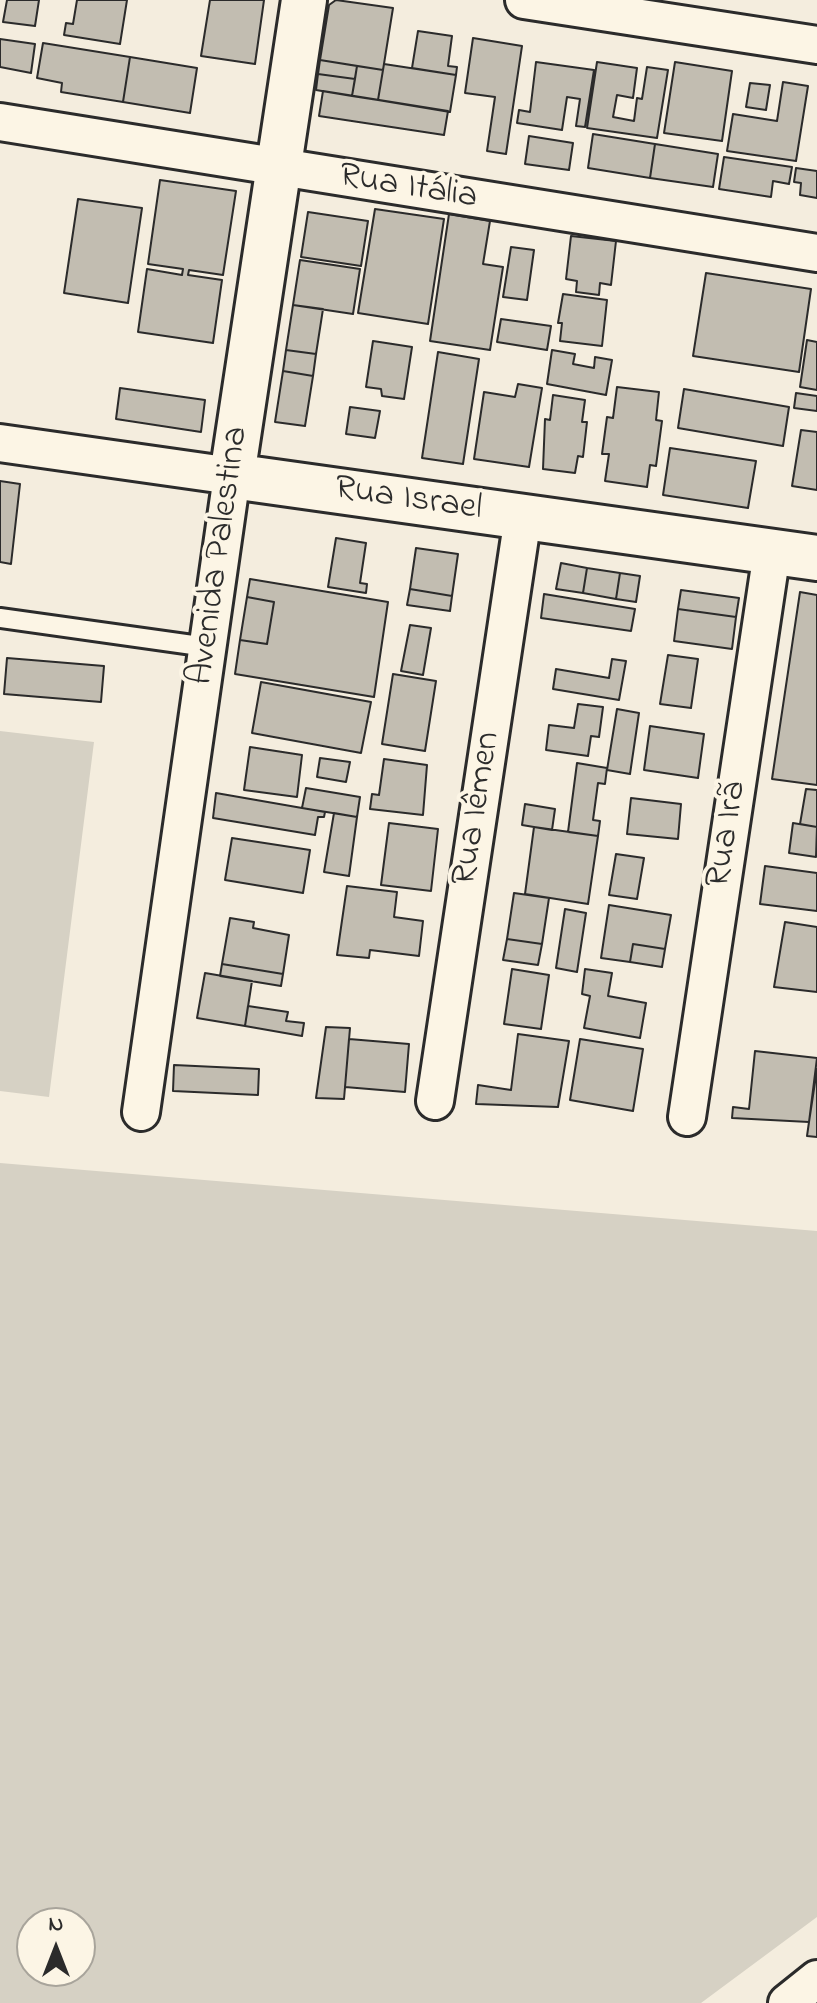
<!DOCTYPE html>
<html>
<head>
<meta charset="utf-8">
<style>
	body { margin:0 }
	#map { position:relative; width:817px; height:2003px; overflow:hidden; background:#f4edde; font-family:"Indie Flower",sans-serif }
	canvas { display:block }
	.north { position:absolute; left:16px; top:1907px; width:80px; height:80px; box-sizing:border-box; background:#fcf5e5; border:2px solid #a8a49b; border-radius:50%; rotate:0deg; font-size:22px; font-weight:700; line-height:32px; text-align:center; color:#2b2b2b }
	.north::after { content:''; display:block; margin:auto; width:28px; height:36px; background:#2b2b2b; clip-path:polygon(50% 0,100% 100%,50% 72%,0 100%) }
</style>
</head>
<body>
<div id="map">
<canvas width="817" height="2003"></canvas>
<div class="north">N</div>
</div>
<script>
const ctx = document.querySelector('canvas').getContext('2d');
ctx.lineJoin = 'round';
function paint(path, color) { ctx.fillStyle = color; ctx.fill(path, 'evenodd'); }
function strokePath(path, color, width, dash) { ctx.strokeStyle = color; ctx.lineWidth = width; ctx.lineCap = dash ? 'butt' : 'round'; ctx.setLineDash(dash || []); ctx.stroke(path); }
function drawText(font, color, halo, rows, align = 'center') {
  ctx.font = font + ' "Indie Flower",sans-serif'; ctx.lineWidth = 8; ctx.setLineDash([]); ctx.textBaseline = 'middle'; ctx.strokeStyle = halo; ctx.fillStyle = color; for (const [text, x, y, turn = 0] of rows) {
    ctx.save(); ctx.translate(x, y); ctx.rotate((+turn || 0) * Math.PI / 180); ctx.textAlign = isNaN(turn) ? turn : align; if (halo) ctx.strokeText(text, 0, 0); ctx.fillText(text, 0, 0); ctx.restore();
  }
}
const green = new Path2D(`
	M0,731l94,11 -45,355 -49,-6z
	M0,1163l817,68v686l-116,86h-701zM32,1923h48v48h-48z`);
const building = new Path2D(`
	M7,0h32l-4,26 -32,-4z
	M77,0h50l-7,44 -56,-9 2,-12 7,1z
	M210,0h54l-9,64 -54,-8z
	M336,0l57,8 -10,62 -63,-10 9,-55z
	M418,31l34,5 -4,30 9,1 -1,8 -44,-7z
	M473,38l49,8 -16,108 -19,-3 8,-54 -30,-4z
	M0,39l35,5 -4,29 -31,-6z
	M43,43l87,14 -7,45 -62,-10 1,-9 -25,-5z
	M130,57l67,11 -7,45 -67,-11z
	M320,60l37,6 -2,13 -37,-5z
	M536,62l58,8 -9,57 -9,-1 4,-27 -13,-2 -5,33 -45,-7 2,-13 11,2z
	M597,62l40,6 -4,30 -16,-3 -4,22 21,4 3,-23 5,1 5,-32 21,3 -11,68 -70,-10z
	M675,62l57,9 -10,70 -58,-8z
	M384,64l72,11 -6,37 -72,-12z
	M357,66l26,4 -5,30 -26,-4z
	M318,74l37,5 -3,17 -36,-6z
	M783,82l25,4 -12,75 -69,-10 6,-37 44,7z
	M750,83l20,2 -4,25 -20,-3z
	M323,91l125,20 -4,24 -125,-19z
	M593,134l62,10 -5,34 -62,-10z
	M529,136l44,7 -4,27 -44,-6z
	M655,144l63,10 -5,33 -63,-9z
	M724,157l68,10 -3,17 -16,-3 -2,16 -52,-8z
	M796,168l21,3v27l-17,-3 1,-12 -7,-1z
	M160,180l76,11 -13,84 -34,-5 -1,5 34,5 -9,63 -75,-11 9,-63 35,6 1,-6 -35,-5z
	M78,199l64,9 -14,95 -64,-10z
	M375,209l69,10 -16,105 -70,-11z
	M308,212l60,9 -7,45 -60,-9z
	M449,214l41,7 -7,43 20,3 -13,83 -60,-9z
	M571,236l45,5 -5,44 -11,-2 -1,12 -23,-3 1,-11 -11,-2z
	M511,247l23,3 -7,50 -24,-3z
	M300,260l60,9 -7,45 -60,-9z
	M706,273l105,16 -12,83 -106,-16z
	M563,294l44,6 -5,46 -42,-5 2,-18h-4z
	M293,305l30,4 -7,45 -30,-4z
	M501,319l50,7 -4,24 -50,-8z
	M807,340l10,2v48l-17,-3z
	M373,341l39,6 -8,52 -22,-3 -1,-7 -15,-2z
	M286,350l30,4 -3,22 -30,-5z
	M552,350l23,4 -2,10 21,4 1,-11 17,3 -6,35 -59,-11z
	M438,352l41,7 -16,105 -41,-6z
	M283,371l30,5 -8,50 -30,-4z
	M518,384l24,4 -13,79 -55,-8 10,-67 31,5z
	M617,387l42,5 -3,28 6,1 -6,45 -6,-1 -3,22 -42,-6 4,-27h-7l5,-37 6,1z
	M120,388l85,12 -4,32 -85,-13z
	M684,389l105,18 -6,39 -105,-18z
	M796,393l21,3v15l-23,-3z
	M553,395l32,5 -3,22h5l-4,35 -5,-1 -3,17 -32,-4 2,-50 5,1z
	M350,407l30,4 -5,27 -29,-4z
	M801,430l16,2v58l-25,-4z
	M670,448l86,13 -8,47 -85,-13z
	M0,481l20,3 -9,80 -11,-2z
	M336,538l30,5 -6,40 7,1 -1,9 -38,-6z
	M416,548l42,6 -6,42 -42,-7z
	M561,563l26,5 -4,25 -27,-4z
	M587,568l33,5 -4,26 -33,-6z
	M620,573l20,3 -4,26 -20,-3z
	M250,579l138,23 -14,95 -139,-23 5,-34 27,4 7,-42 -27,-5z
	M410,589l42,7 -2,15 -43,-6z
	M681,590l58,8 -3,19 -58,-8z
	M800,592l17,3v190l-45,-6z
	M544,594l91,15 -4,22 -90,-13z
	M247,597l27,5 -7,42 -27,-4z
	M678,609l58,8 -4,32 -58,-8z
	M410,625l21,3 -8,47 -22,-4z
	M668,655l30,4 -7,49 -31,-4z
	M7,658l97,8 -3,36 -97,-8z
	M612,659l14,2 -7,39 -66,-11 3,-20 53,9z
	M393,674l43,7 -11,70 -43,-7z
	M261,682l110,20 -10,51 -109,-20z
	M578,704l25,3 -4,30 -8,-1 -3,20 -42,-6 3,-25 25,3z
	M617,709l22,4 -9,61 -23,-4z
	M650,726l54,8 -6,44 -54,-8z
	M250,747l52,8 -5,42 -53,-7z
	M320,758l30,4 -4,20 -29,-5z
	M384,759l43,6 -4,50 -53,-6 2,-15 7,1z
	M577,763l30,5 -2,16 -7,-1 -5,37 7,1 -2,15 -30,-4z
	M306,788l54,9 -3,20 -55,-9z
	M806,789l11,1v37l-17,-3z
	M216,793l109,19 -1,5h-6l-3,18 -102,-17z
	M631,798l50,6 -3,35 -51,-5z
	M525,804l30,5 -3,21 -30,-5z
	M334,813l23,4 -8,59 -25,-4z
	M389,823l49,6 -7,62 -50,-6z
	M793,823l24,4 -1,30 -27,-4z
	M534,827l64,9 -10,68 -63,-10z
	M232,838l78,12 -7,43 -78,-13z
	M616,854l28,4 -7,41 -28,-4z
	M765,866l52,7v38l-57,-7z
	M347,886l50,6 -3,25 29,4 -4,35 -49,-6 -1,8 -32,-3z
	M514,893l35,5 -7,46 -35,-5z
	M609,905l62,10 -6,34 -32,-5 -3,18 -29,-4z
	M565,909l21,4 -9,59 -21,-4z
	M230,918l24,4 -1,6 36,7 -6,39 -61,-10z
	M785,922l32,5v65l-43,-5z
	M507,939l35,5 -4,21 -35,-5z
	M633,944l32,5 -3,18 -32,-5z
	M222,964l61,10 -2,12 -61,-10z
	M512,969l37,6 -8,54 -37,-5z
	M585,969l27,4 -4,23 38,7 -6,35 -56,-10 6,-32 -8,-2z
	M205,973l47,8 -7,45 -48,-8z
	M248,1006l40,6 -2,9 18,2 -2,13 -57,-10z
	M326,1027l24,1 -6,71 -28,-1z
	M518,1034l51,7 -11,66 -82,-3 2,-19 33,5z
	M349,1039l60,5 -4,48 -60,-5z
	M580,1039l63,10 -10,62 -63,-11z
	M755,1051l62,7 -8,64 -77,-4 1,-11 16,2z
	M174,1065l85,4 -1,26 -85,-4z
	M817,1069v68l-10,-1 2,-14z`);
const service = new Path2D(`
	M0,618l207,29`);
const minor = new Path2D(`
	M524,0l293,45
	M0,122l817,131
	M0,443l232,33 -91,636
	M435,1101l88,-584
	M687,1117l85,-565
	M787,2003l30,-24`);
const tertiary = new Path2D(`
	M304,0l-72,476 585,82`);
const streetNames = [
	["Rua Itália",408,189,9],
	["Rua Israel",408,501,8],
	["Avenida Palestina",221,556,-82],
	["Rua Iêmen",479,809,-81],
	["Rua Irã",729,835,-81]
];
paint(green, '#d6d1c4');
paint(building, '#c2bdb1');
strokePath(building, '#2b2b2b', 2);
strokePath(service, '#2b2b2b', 24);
strokePath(minor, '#2b2b2b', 42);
strokePath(tertiary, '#2b2b2b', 50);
strokePath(service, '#fcf5e5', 18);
strokePath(minor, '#fcf5e5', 36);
strokePath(tertiary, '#fcf5e5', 44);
drawText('36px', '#2b2b2b', '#fcf5e5', streetNames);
</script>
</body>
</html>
